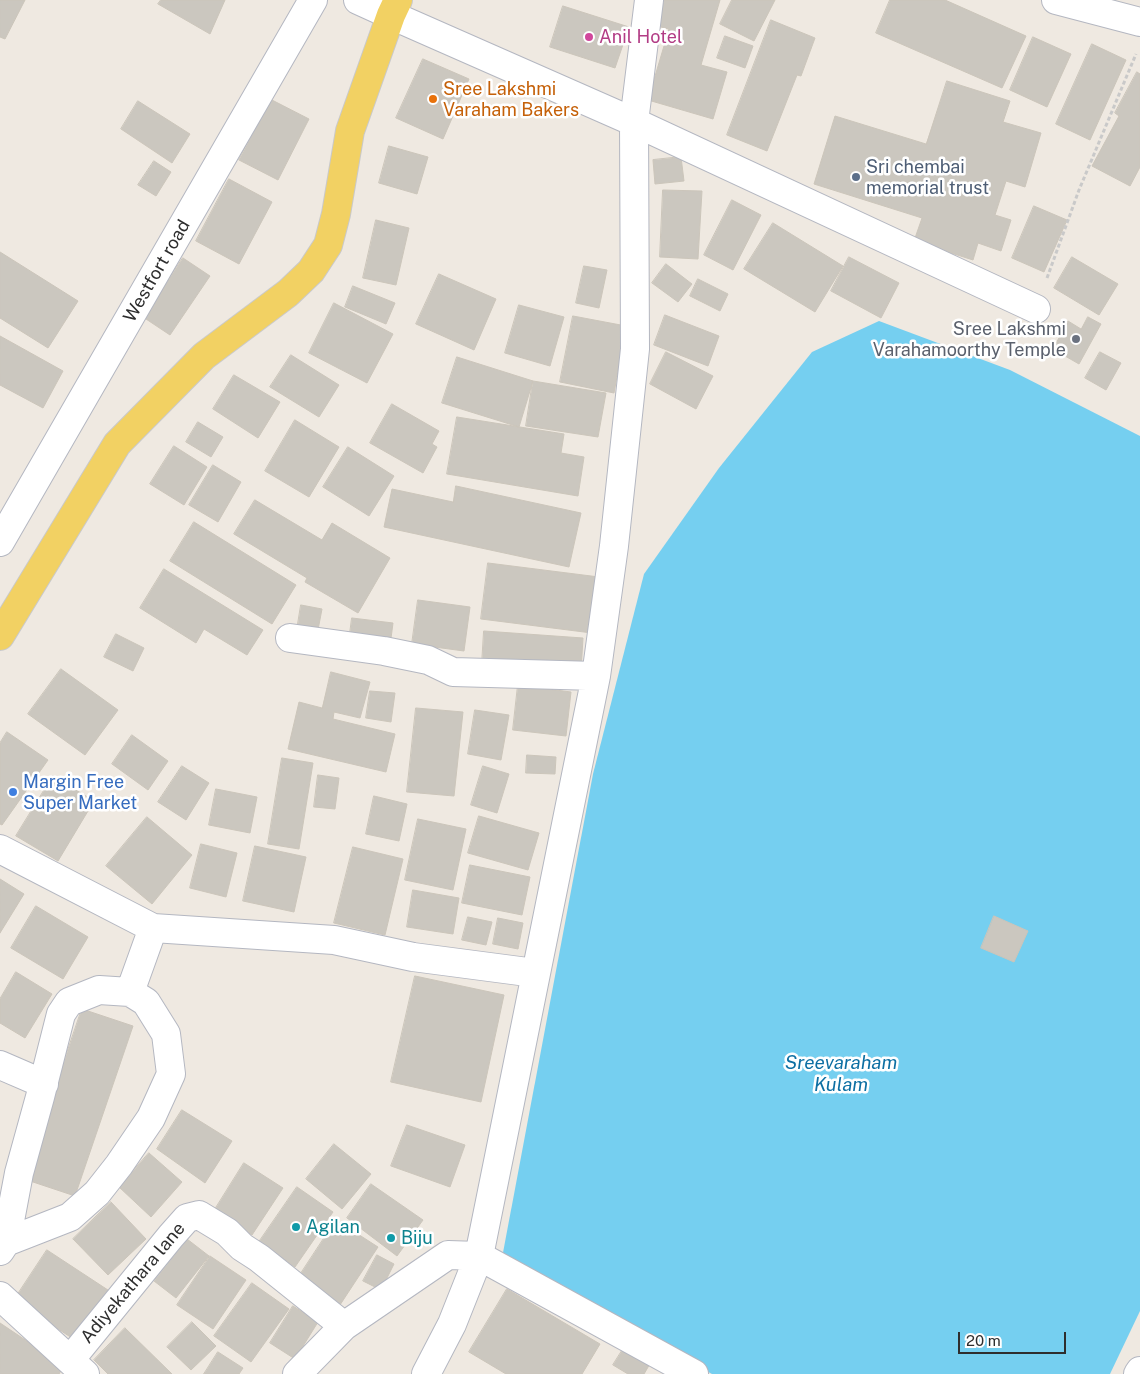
<!DOCTYPE html>
<html>
<head>
<meta charset="utf-8">
<style>
	body { margin:0 }
	#map { position:relative; width:1140px; height:1374px; overflow:hidden; background:#efe9e1; font-family:"Public Sans",sans-serif }
	canvas { display:block }
	.scale { position:absolute; left:958px; top:1332px; width:108px; height:22px; box-sizing:border-box; border:2px solid #2e2e2e; border-top:0; padding-left:6px; font-size:15px; line-height:18px; white-space:nowrap; color:#2e2e2e; -webkit-text-stroke:4px #fff; paint-order:stroke }
</style>
</head>
<body>
<div id="map">
<canvas width="1140" height="1374"></canvas>
<div class="scale">20 m</div>
</div>
<script>
const ctx = document.querySelector('canvas').getContext('2d');
ctx.lineJoin = 'round';
function paint(path, color) { ctx.fillStyle = color; ctx.fill(path, 'evenodd'); }
function strokePath(path, color, width, dash) { ctx.strokeStyle = color; ctx.lineWidth = width; ctx.lineCap = dash ? 'butt' : 'round'; ctx.setLineDash(dash || []); ctx.stroke(path); }
function drawText(font, color, halo, rows, align = 'center') {
  ctx.font = font + ' "Public Sans",sans-serif'; ctx.lineWidth = 5; ctx.setLineDash([]); ctx.textBaseline = 'middle'; ctx.strokeStyle = halo; ctx.fillStyle = color; for (const [text, x, y, turn = 0] of rows) {
    ctx.save(); ctx.translate(x, y); ctx.rotate((+turn || 0) * Math.PI / 180); ctx.textAlign = isNaN(turn) ? turn : align; if (halo) ctx.strokeText(text, 0, 0); ctx.fillText(text, 0, 0); ctx.restore();
  }
}
const water = new Path2D(`
	M879,321l131,49 130,66v875l-30,63h-398l-210,-116 91,-484 51,-200 75,-106 93,-116z`);
const building = new Path2D(`
	M0,0h25l-20,39 -5,-2z
	M161,0h64l-15,34 -52,-30z
	M664,0h56l-19,65 26,7 -14,47 -65,-19 21,-71 -12,-3z
	M732,0h43l-21,41 -34,-17z
	M890,0h55l81,36 -24,52 -126,-55z
	M563,6l66,21 -14,41 -65,-21z
	M771,20l44,18 -14,38 -4,-1 -30,76 -40,-16z
	M725,36l28,10 -8,22 -28,-10z
	M1033,37l38,17 -24,53 -37,-17z
	M1092,44l34,16 -36,80 -34,-16z
	M423,59l46,20 -26,60 -47,-21z
	M1137,72l3,2v93l-10,19 -38,-20 27,-50 -4,-3z
	M947,81l63,20 -7,21 38,11 -16,54 -19,-6 -11,34 16,5 -10,31 -23,-8 -5,17 -59,-19 8,-23 -108,-34 21,-68 91,28z
	M270,99l39,20 -31,61 -39,-20z
	M138,101l52,33 -18,29 -51,-34z
	M389,146l39,11 -11,37 -38,-11z
	M681,157l3,24 -29,3 -2,-24z
	M154,161l17,11 -15,24 -18,-11z
	M229,179l43,23 -33,62 -43,-23z
	M663,190l39,1 -4,68 -38,-2z
	M732,200l29,15 -28,55 -29,-15z
	M1034,206l33,14 -23,52 -32,-14z
	M376,220l33,8 -13,57 -33,-7z
	M773,223l70,43 -28,46 -71,-43z
	M0,252l78,49 -30,47 -48,-30z
	M849,257l50,26 -18,35 -50,-27z
	M1072,257l46,27 -19,31 -45,-27z
	M183,258l27,18 -40,59 -27,-18z
	M666,264l26,20 -14,18 -26,-19z
	M584,266l23,4 -8,38 -23,-5z
	M439,274l57,25 -22,51 -58,-26z
	M698,279l30,15 -8,17 -30,-15z
	M353,286l42,17 -9,21 -41,-17z
	M334,303l59,31 -26,49 -58,-30z
	M519,305l45,12 -14,49 -45,-13z
	M665,315l54,21 -11,30 -54,-21z
	M573,316l53,10 -12,67 -54,-11z
	M1088,317l13,7 -22,40 -26,-15 15,-28 13,8z
	M0,336l63,35 -20,37 -43,-23z
	M666,352l47,24 -17,33 -46,-25z
	M1100,352l21,11 -15,27 -21,-12z
	M291,355l48,30 -20,32 -49,-30z
	M457,357l76,24 -14,46 -77,-24z
	M234,375l46,27 -22,36 -45,-29z
	M533,381l73,12 -8,44 -72,-11z
	M392,404l47,27 -7,13 5,3 -14,26 -53,-30z
	M457,417l107,17 -3,19 23,4 -6,39 -131,-22z
	M295,420l44,27 -30,50 -44,-26z
	M198,422l25,15 -12,20 -25,-15z
	M174,446l33,21 -23,38 -34,-21z
	M348,447l46,29 -25,40 -46,-29z
	M213,465l28,17 -23,40 -29,-17z
	M456,486l125,27 -12,54 -185,-40 8,-38 61,13z
	M255,500l67,40 10,-17 58,35 -32,55 -53,-31 2,-4 -73,-44z
	M194,522l102,63 -24,39 -102,-63z
	M488,563l111,14 -7,56 -111,-14z
	M164,569l99,61 -16,25 -43,-26 -8,14 -56,-35z
	M418,600l52,7 -6,44 -52,-7z
	M301,605l21,4 -5,26 -20,-5z
	M352,618l41,5 -3,23 -41,-5z
	M484,631l99,7 -2,33 -99,-7z
	M116,634l28,14 -11,23 -29,-14z
	M61,669l57,41 -33,45 -57,-41z
	M331,672l39,10 -10,36 -26,-6 -1,7 62,15 -9,38 -98,-23 11,-47 23,6z
	M518,685l53,7 -5,44 -53,-6z
	M370,691l25,2 -4,29 -25,-4z
	M416,708l47,4 -9,84 -47,-4z
	M475,710l34,5 -8,45 -33,-6z
	M7,732l41,28 -46,65 -2,-1v-81z
	M132,735l36,26 -20,29 -36,-26z
	M527,755l29,2 -1,17 -29,-1z
	M282,758l31,5 -14,86 -31,-5z
	M182,766l27,17 -23,37 -28,-18z
	M483,766l26,8 -12,39 -26,-8z
	M318,775l21,3 -4,31 -21,-2z
	M53,776l41,25 -36,60 -42,-25z
	M216,789l41,8 -7,36 -41,-8z
	M374,796l33,8 -8,37 -33,-7z
	M479,816l60,17 -11,37 -60,-17z
	M147,817l45,38 -40,49 -46,-38z
	M418,819l48,10 -13,61 -48,-10z
	M201,844l36,9 -11,44 -36,-9z
	M255,846l51,11 -12,55 -51,-11z
	M353,847l50,12 -18,76 -51,-12z
	M470,865l60,12 -8,38 -60,-12z
	M0,879l24,15 -24,39z
	M413,890l46,8 -6,36 -46,-7z
	M36,906l52,31 -25,42 -52,-31z
	M994,916l34,15 -14,31 -33,-14z
	M468,917l24,5 -6,23 -24,-5z
	M498,918l25,5 -5,26 -25,-5z
	M16,972l36,22 -27,44 -25,-15v-24z
	M415,976l89,19 -23,107 -90,-20z
	M82,1009l51,17 -58,170 -51,-17z
	M182,1110l50,31 -27,42 -48,-34z
	M407,1125l58,20 -15,42 -59,-21z
	M334,1144l37,30 -29,35 -36,-30z
	M149,1153l33,29 -31,35 -32,-30z
	M244,1163l39,25 -31,47 -38,-24z
	M371,1184l52,36 -26,36 -50,-38z
	M297,1187l36,25 -38,55 -36,-25z
	M111,1202l35,37 -38,36 -35,-36z
	M336,1220l42,27 -40,61 -42,-27z
	M187,1239l22,17 -33,42 -22,-17z
	M47,1250l64,42 -33,50 -64,-42z
	M377,1255l17,9 -13,26 -18,-9z
	M210,1256l36,24 -33,49 -36,-24z
	M252,1283l37,26 -38,53 -37,-26z
	M507,1289l93,55 -18,30h-76l-37,-22z
	M293,1306l25,16 -23,37 -25,-16z
	M192,1322l24,24 -25,24 -24,-23z
	M0,1323l64,43 -5,8h-59z
	M125,1328l47,46h-64l-14,-14z
	M625,1346l26,16 -7,12h-16l-15,-9z
	M218,1352l25,16 -4,6h-35z`);
const path = new Path2D(`
	M1047,278l32,-88 57,-136`);
const minor = new Path2D(`
	M391,15l243,107 402,187
	M0,542l313,-542
	M290,638l94,13 44,9 25,12 143,4
	M0,849l153,79 181,12 79,17 122,16
	M130,992l23,-64
	M0,1065l44,19
	M0,1251l6,-9 13,-69 21,-76 21,-83 8,-12 30,-12 31,2 16,10 20,32 5,40 -20,44 -32,47 -22,28 -27,24 -64,25
	M0,1296l85,78
	M70,1360l101,-124 16,-18 12,-3 28,17 15,15 17,11 85,68
	M297,1374l47,-48 104,-71 31,1 215,118
	M426,1374l26,-50 27,-68 117,-580 18,-130 21,-197 -1,-227 15,-122
	M1138,1374l2,-3`);
const tertiary = new Path2D(`
	M1056,0l84,22`);
const secondary = new Path2D(`
	M358,0l33,15`);
const primary = new Path2D(`
	M0,636l117,-192 87,-88 84,-63 23,-22 17,-26 8,-31 14,-83 41,-116 7,-15`);
const markers = [
	[589,37,5,"#d1479c"],
	[433,99,5,"#e8710a"],
	[856,177,5,"#5c6f8a"],
	[1076,339,5,"#6b7280"],
	[13,792,5,"#3f7fe0"],
	[296,1227,5,"#0f9aa8"],
	[391,1238,5,"#0f9aa8"]
];
const hotelNames = [
	["Anil Hotel",599,37]
];
const foodNames = [
	["Sree Lakshmi",443,89],
	["Varaham Bakers",443,110]
];
const serviceNames = [
	["Sri chembai",866,167],
	["memorial trust",866,188]
];
const streetNames = [
	["Westfort road",157,271,-60],
	["Adiyekathara lane",133,1283,-50]
];
const worshipNames = [
	["Sree Lakshmi",1066,329],
	["Varahamoorthy Temple",1066,350]
];
const shopNames = [
	["Margin Free",23,782],
	["Super Market",23,803]
];
const cultureNames = [
	["Agilan",306,1227],
	["Biju",401,1238]
];
const waterNames = [
	["Sreevaraham",841,1063],
	["Kulam",841,1085]
];
paint(water, '#75cff0');
paint(building, '#cbc7bf');
strokePath(building, '#cbc5ba', 1);
strokePath(minor, '#b4b7c1', 30);
strokePath(tertiary, '#b4b7c1', 30);
strokePath(secondary, '#b4b7c1', 30);
strokePath(primary, '#c9c9c9', 30);
strokePath(path, '#c9c9c9', 3, [4, 2.5]);
strokePath(minor, '#fff', 28);
strokePath(tertiary, '#fff', 28);
strokePath(secondary, '#fff', 28);
strokePath(primary, '#f2d163', 28);
for (const [x, y, r, color] of markers) { const dot = new Path2D(); dot.arc(x, y, r, 0, 2 * Math.PI); ctx.fillStyle = color; ctx.fill(dot); strokePath(dot, '#fff', 2); }
drawText('18px', '#b23c85', '#fff', hotelNames, 'left');
drawText('18px', '#c56008', '#fff', foodNames, 'left');
drawText('18px', '#4e5e75', '#fff', serviceNames, 'left');
drawText('18px', '#2e2e2e', '#fff', streetNames);
drawText('18px', '#5b616d', '#fff', worshipNames, 'right');
drawText('18px', '#366cbe', '#fff', shopNames, 'left');
drawText('18px', '#0d838f', '#fff', cultureNames, 'left');
drawText('italic 19px', '#0d6fa3', '#fff', waterNames);
</script>
</body>
</html>
